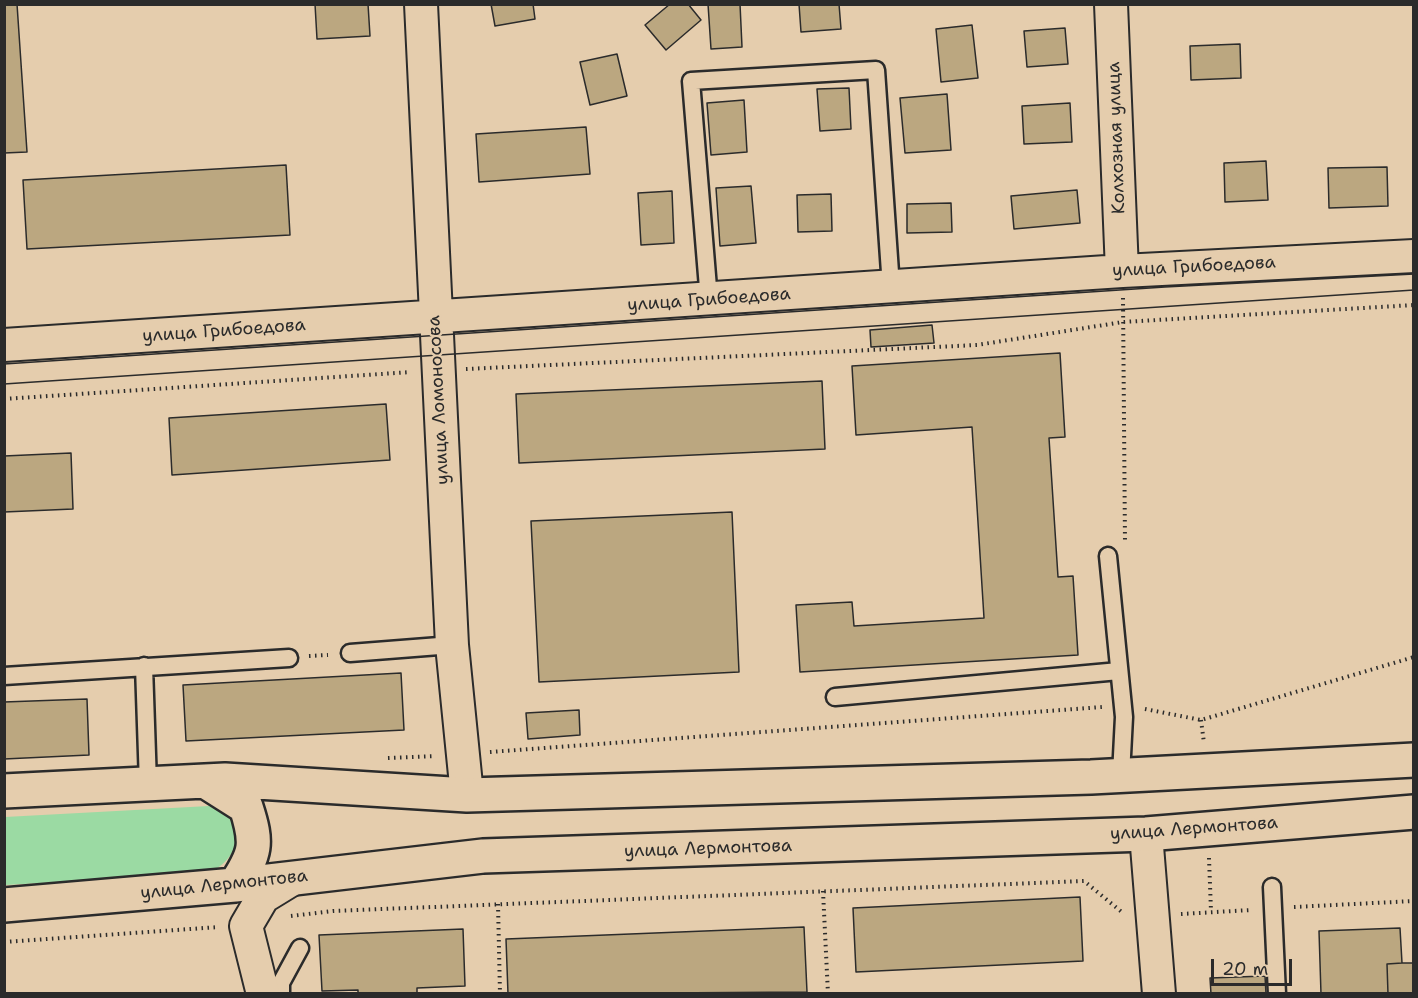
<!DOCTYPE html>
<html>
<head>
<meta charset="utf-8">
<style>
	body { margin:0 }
	#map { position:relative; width:1418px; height:998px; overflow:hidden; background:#e5cdad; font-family:"Shantell Sans",sans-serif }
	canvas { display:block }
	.frame { position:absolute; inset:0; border:6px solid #2b2b2b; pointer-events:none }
	.scale { position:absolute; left:1211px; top:959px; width:81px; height:27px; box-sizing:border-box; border:3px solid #2b2b2b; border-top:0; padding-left:8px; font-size:18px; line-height:21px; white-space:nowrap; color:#2b2b2b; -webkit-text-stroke:4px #e5cdad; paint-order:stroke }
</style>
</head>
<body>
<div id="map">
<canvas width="1418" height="998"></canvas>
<div class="frame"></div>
<div class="scale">20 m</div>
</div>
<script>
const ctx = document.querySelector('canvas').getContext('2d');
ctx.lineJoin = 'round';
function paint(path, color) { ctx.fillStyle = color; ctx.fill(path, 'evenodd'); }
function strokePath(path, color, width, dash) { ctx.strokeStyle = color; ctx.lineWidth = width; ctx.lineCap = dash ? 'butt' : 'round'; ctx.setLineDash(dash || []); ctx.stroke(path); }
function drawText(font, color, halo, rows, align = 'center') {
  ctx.font = font + ' "Shantell Sans",sans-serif'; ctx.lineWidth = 4.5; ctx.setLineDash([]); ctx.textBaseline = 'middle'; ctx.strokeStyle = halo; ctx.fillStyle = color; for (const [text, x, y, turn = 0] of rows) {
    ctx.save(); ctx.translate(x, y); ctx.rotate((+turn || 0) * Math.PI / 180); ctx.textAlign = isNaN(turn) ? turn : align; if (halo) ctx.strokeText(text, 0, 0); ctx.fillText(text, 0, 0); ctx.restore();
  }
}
const green = new Path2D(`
	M209,806c41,14 33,52 -2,68l-202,11v-68z`);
const building = new Path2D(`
	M4,4h13l10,148 -23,1z
	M315,4h53l2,32 -53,3z
	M491,4h42l2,15 -40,7z
	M670,4h18l13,16 -35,30 -21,-25z
	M708,4h32l2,43 -31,2z
	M799,4h40l2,25 -40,3z
	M972,25l6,53 -37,4 -5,-53z
	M1065,28l3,36 -41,3 -3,-36z
	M1240,44l1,34 -50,2 -1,-34z
	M617,54l10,42 -37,9 -10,-43z
	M849,88l2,41 -31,2 -3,-42z
	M947,94l4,56 -46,3 -5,-55z
	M744,100l3,52 -36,3 -4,-52z
	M1070,103l2,39 -48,2 -2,-38z
	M586,127l4,47 -111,8 -3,-48z
	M1266,161l2,39 -43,2 -1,-39z
	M286,165l4,70 -263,14 -4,-69z
	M1387,167l1,39 -59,2 -1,-40z
	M751,186l5,57 -36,3 -4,-58z
	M1077,190l3,33 -66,6 -3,-33z
	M672,191l2,52 -33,2 -3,-52z
	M831,194l1,37 -34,1 -1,-37z
	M951,203l1,29 -45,1v-29z
	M932,325l2,18 -63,4 -1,-17z
	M1060,353l5,84 -16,1 9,139 15,-1 5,79 -278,17 -4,-67 56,-3 2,24 130,-8 -12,-191 -116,8 -4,-69z
	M822,381l3,68 -306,14 -3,-69z
	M386,404l4,56 -218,15 -3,-57z
	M71,453l2,56 -69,3v-56z
	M732,512l7,160 -200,10 -8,-161z
	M401,673l3,57 -218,11 -3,-56z
	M87,699l2,56 -85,4v-57z
	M579,710l1,25 -52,4 -2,-26z
	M1080,897l3,64 -227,11 -3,-64z
	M804,927l3,65 -299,2 -2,-55z
	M1400,928l2,35 -15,1 1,30h-67l-2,-63z
	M463,929l2,57 -48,2v6h-59v-4l-36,1 -3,-56z
	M1402,963h12v31h-26l-1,-30z
	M1265,976l1,18h-55l-1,-16z`);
const path = new Path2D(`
	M1123,298l2,245
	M466,369l511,-24 146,-23 291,-17
	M4,399l407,-27
	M309,656l19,-1
	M1145,709l56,11 213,-63
	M1201,720l3,23
	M490,752l612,-45
	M388,758l47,-2
	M1209,858l2,53
	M823,891l5,103
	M498,904l2,90
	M1294,907l120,-6
	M1181,914l70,-4
	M291,916l42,-5 751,-30 39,32
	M4,942l215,-15`);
const lane = new Path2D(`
	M709,300l-18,-219 185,-11 15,217
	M1108,556l16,161 -3,58
	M350,653l102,-8
	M144,666l4,118
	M4,676l285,-18
	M835,697l284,-26
	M1272,887l5,107
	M281,994v-11l19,-35`);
const street = new Path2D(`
	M421,4l31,641 15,150
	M1111,4l11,267
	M4,345l1118,-74 292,-15
	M1146,834l13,160
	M263,994l-17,-68 17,-29 31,-19`);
const secondary = new Path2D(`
	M205,781l41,26c12,37 10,46 -11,78
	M4,791l221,-11 242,15 624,-18 323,-17
	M4,905l231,-20 248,-29 663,-22 268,-22`);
const tram = new Path2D(`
	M4,364l1161,-77 249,-13
	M4,384l1410,-94`);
const streetNames = [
	["Колхозная улица",1117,138,-92],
	["улица Грибоедова",1194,267,-3],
	["улица Грибоедова",709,300,-4],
	["улица Грибоедова",224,331,-4],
	["улица Ломоносова",439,400,-93],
	["улица Лермонтова",1194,829,-4],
	["улица Лермонтова",708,849,-2],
	["улица Лермонтова",224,885,-6]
];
paint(green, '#9bdaa3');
paint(building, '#bba780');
strokePath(building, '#2b2b2b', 1.5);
strokePath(lane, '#2b2b2b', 21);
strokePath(street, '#2b2b2b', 36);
strokePath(secondary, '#2b2b2b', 38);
strokePath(path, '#2b2b2b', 4, [1.5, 4.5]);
strokePath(lane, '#e5cdad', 16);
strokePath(street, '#e5cdad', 32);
strokePath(secondary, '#e5cdad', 33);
strokePath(tram, '#2b2b2b', 1.5);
drawText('18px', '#2b2b2b', '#e5cdad', streetNames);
</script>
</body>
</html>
